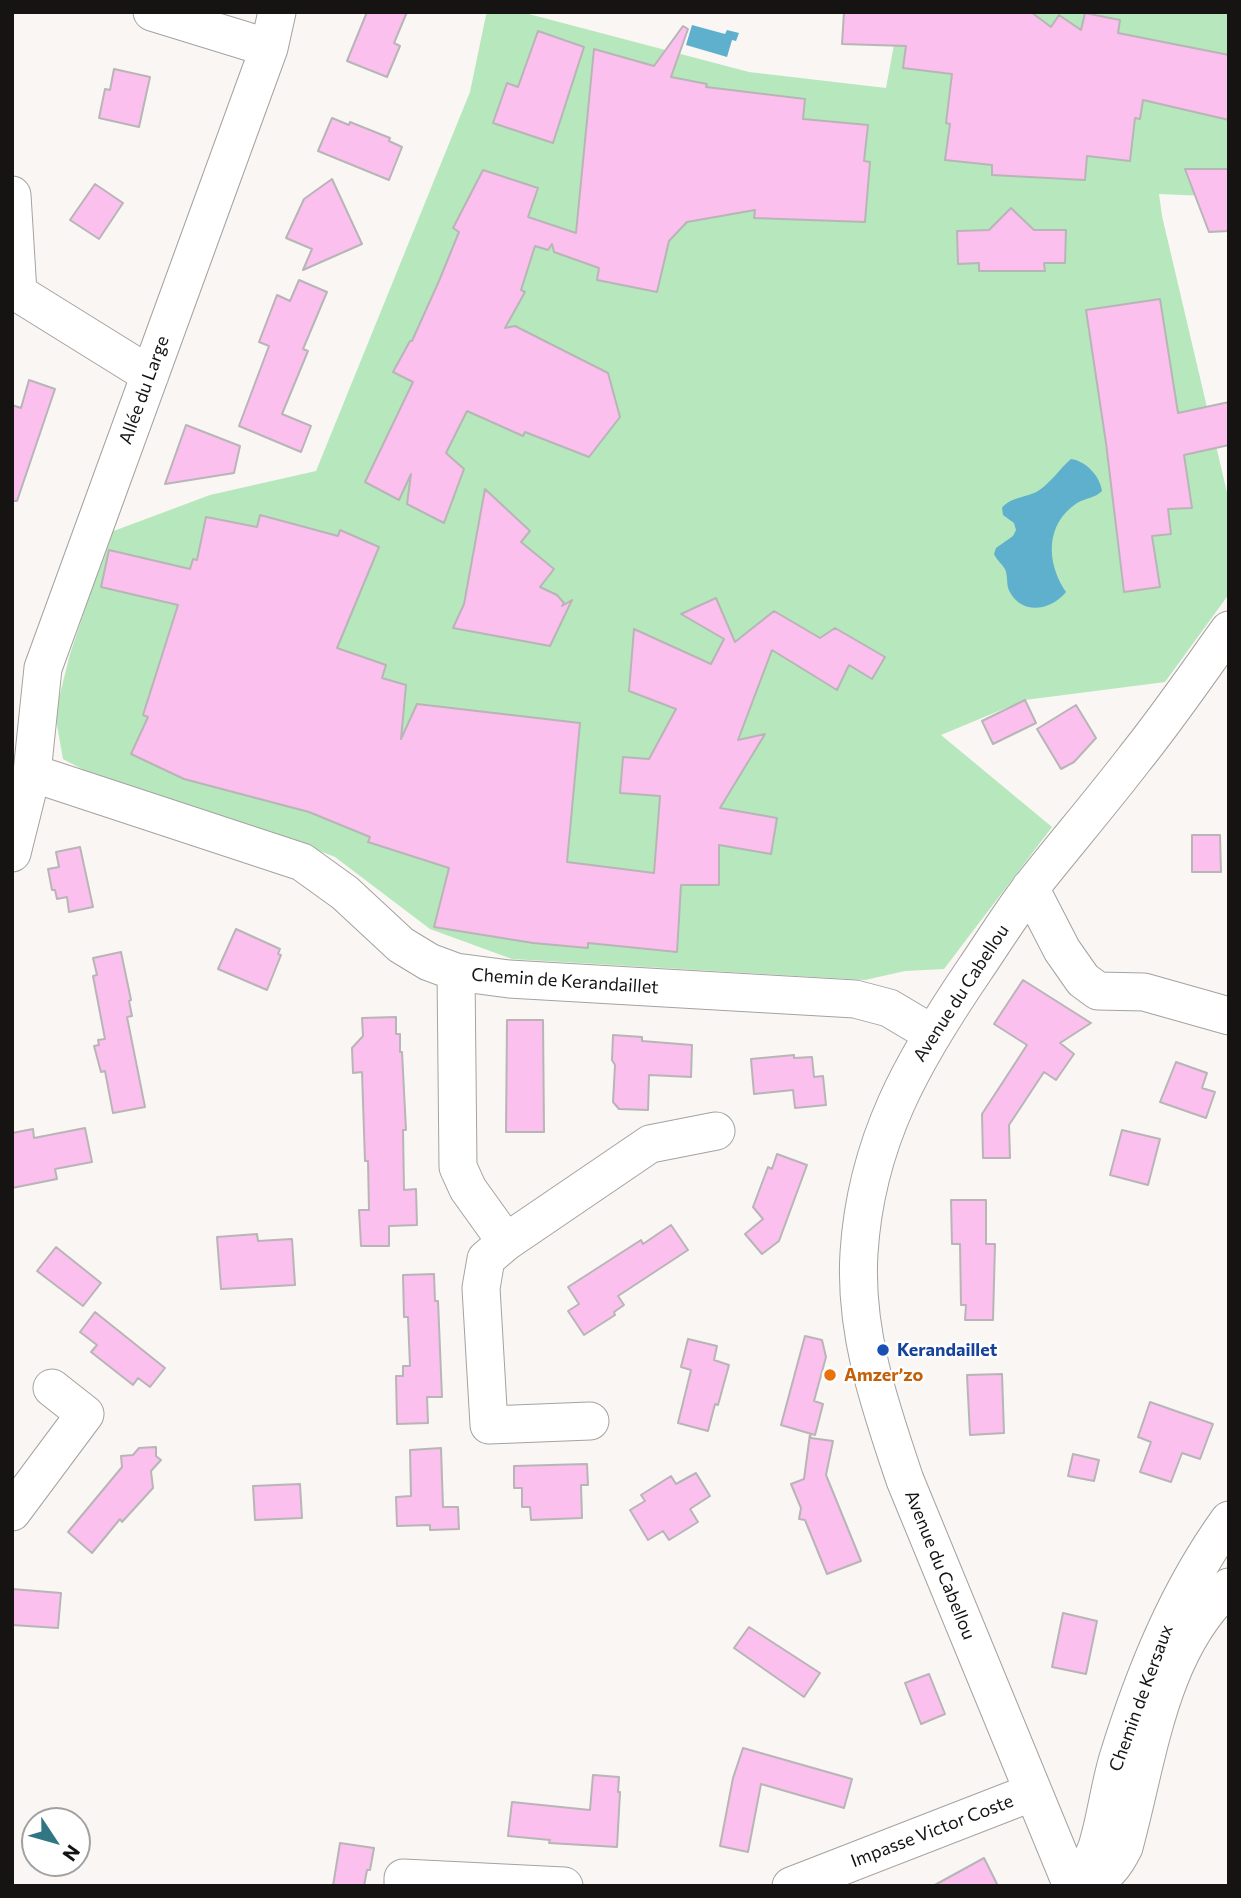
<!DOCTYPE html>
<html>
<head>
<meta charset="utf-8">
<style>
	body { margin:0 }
	#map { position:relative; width:1241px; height:1898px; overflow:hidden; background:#f9f6f3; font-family:Commissioner,sans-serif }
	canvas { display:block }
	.frame { position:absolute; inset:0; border:14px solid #151413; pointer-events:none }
	.north { position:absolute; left:21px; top:1807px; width:70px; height:70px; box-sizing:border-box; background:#fff; border:2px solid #a1a1a1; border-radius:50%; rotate:126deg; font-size:19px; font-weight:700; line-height:28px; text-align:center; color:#151413 }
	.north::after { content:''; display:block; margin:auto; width:24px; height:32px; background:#307683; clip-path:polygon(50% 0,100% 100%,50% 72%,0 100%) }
</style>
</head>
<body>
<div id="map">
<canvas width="1241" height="1898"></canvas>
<div class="frame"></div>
<div class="north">N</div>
</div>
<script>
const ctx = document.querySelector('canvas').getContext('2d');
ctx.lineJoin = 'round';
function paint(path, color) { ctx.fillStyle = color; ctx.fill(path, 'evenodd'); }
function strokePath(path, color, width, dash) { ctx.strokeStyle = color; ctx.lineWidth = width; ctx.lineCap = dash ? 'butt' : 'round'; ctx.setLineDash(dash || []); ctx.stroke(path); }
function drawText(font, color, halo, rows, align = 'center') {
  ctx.font = font + ' Commissioner,sans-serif'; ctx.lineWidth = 5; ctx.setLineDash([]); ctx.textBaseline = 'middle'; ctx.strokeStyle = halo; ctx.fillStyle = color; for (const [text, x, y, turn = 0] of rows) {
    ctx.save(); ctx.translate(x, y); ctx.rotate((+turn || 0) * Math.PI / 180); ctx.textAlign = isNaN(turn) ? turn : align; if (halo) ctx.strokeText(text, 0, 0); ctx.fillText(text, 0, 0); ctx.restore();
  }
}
const green = new Path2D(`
	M489,12h32l228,60 137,16 14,-76h329v185l-70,-3 3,22 67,285v93l-64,88 -140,18 -84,35 111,92 -108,142 -39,2 -40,9 -353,-21 -82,-30 -95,-72 -43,-17 -174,-52 -55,-29 -8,-45 15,-60 41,-122 99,-37 106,-24 154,-379 16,-77z`);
const water = new Path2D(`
	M692,25l33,9 2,-4 12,3 -3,8 -4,-1 -5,17 -41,-12z
	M1071,459c15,2 29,17 31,32 -7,7 -16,7 -25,12 -32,21 -31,60 -11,89 -14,17 -41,24 -55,2 -5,-7 -3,-14 -5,-22 -1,-6 -9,-11 -12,-18l2,-6 17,-12 3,-6 -2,-7 -11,-8 -1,-7c8,-11 24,-10 36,-17 14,-9 21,-22 33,-32z`);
const building = new Path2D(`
	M367,12h40l-13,31 6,3 -13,31 -40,-16z
	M844,12h187l20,15 8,-12 22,15 4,-17 35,7 -2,13 111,22v65l-86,-20 -3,19 -5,-1 -5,43 -43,-5 -2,24 -93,-5v-10l-47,-5 5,-36 -4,-1 6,-49 -49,-6 3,-22 -64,-2z
	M683,26l5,3 -17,48 36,7 -1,3 99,12 -2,20 65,6 -4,36 6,1 -5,60 -111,-4 1,-8 -68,12 -18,19 -12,51 -60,-12 2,-12 -45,-16 -2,-8 -4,6 -13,-4 -14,44 4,2 -20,36 10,-2 93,47 12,44 -31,40 -64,-25 -2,4 -56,-25 -21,42 18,16 -20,54 -37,-19 4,-30 -12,26 -34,-18 48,-100 -20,-10 17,-31h2l27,-60 20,-49 -6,-4 30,-58 55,18 -10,29 48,16 18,-184 60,17z
	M538,31l46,16 -31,96 -60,-20 14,-40 11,4z
	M114,69l36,8 -11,50 -40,-9 6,-29 5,1z
	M332,118l17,7 1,-3 40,16 -1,3 13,6 -13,33 -71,-29z
	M1185,169h44v62l-20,1z
	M332,179l30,65 -59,26 9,-21 -26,-11 18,-39z
	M95,184l28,19 -24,36 -29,-19z
	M1011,208l23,22h32l-1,33h-21l1,8h-66v-8l-21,1 -1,-33 32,-1z
	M299,280l28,12 -24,57 5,2 -26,63 29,12 -10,26 -62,-26 30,-80 -10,-4 18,-47 13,6z
	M1160,299l18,114 51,-11v43l-45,10 8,53 -24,1 3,25 -19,2 8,51 -36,5 -18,-149 -20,-133z
	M29,380l26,9 -38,112h-5v-96l9,3z
	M186,425l54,21 -6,27 -69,11z
	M485,489l45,42 -9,11 33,27 -14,18 17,8 7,8 -2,3 10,-6 -22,46 -97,-18 11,-24z
	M260,515l78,21 2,-6 39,17 -42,101 49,17 -4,13 24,7 -5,54 16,-35 163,19 -13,139 87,11 6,-77 -40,-3 3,-36 26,2 27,-50 -47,-18 5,-62 77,35 13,-25 -43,-25 35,-16 19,44 39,-31 46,27 15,-10 50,29 -13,22 -23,-14 -12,25 -65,-40 -34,90 27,-6 -45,74 57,10 -6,36 -52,-9v40h-38l-4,67 -89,-9v5l-55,-5 -99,-16 15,-59 -81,-26 2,-5 -61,-25 -125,-33 -53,-25 17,-37 -5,-2 35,-110 -77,-18 8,-37 81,19 3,-10 4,1 9,-43 51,10z
	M1025,700l11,23 -43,21 -11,-23z
	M1076,705l20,33 -22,24 -13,7 -24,-40z
	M1192,835h28l1,37h-29z
	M80,847l13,60 -24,5 -2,-15 -10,2 -2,-9h-3l-4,-21 11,-2 -3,-15z
	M236,929l44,20 -2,5 3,1 -14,35 -49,-21z
	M121,952l10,48 -2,1 3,15 -5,1 18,90 -32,6 -8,-42 -4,1 -7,-26 5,-1 -1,-5 7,-1 -12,-63 4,-1 -4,-17z
	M1023,980l68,43 -31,20 14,11 -18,26 -12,-8 -35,53 1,33h-27l-1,-44 45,-69 -33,-21z
	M396,1017v17h4v18h2l4,78h-3l1,60 12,-1 1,36 -28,1v20h-28l-2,-36h10l-1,-49h-3l-3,-89 -9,1 -1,-25 11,-12 -1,-18z
	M507,1020h36l1,112h-38z
	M613,1035l29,2v4l50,4 -1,32 -42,-2 -1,35 -29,-1 -6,-7 2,-37 -3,-5z
	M794,1055v3l18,-1 2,20 9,-1 3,29 -31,3 -2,-18 -39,4 -3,-35z
	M1176,1062l31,11 -5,15 13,4 -9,26 -46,-16z
	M85,1128l7,34 -37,7 2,10 -45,9v-55l21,-4 1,9z
	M1122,1130l38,9 -12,46 -38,-10z
	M777,1154l30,11 -28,76 -17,13 -17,-20 18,-15 -10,-12 15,-40 4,2z
	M951,1200h35v44h9l-2,76h-28l1,-15h-5l-1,-61h-8z
	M671,1225l17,25 -70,46 6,9 -10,7 1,3 -31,20 -16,-24 11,-7 -11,-17 73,-47 2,4z
	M257,1234l1,7 34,-2 3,46 -74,4 -4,-52z
	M56,1247l45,36 -18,23 -46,-35z
	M434,1274l1,27h3l4,96h-15l1,26 -31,1 -1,-48h7v-10h7l-2,-49h-4l-1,-42z
	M95,1312l70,56 -15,19 -12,-9 -5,7 -42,-33 6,-7 -17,-13z
	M805,1336l17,4 4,17 -12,44 9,3 -8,31 -34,-10z
	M688,1339l29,7 -3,14 15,5 -11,40 -3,-1 -7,27 -30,-8 13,-53 -10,-3z
	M1002,1374l2,59 -34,2 -3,-60z
	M1150,1402l63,22 -13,35 -18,-6 -11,29 -31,-10 11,-30 -13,-5z
	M810,1434l1,4 22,3 -7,34 35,86 -34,13 -22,-54 -6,-1 2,-11 -10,-24 13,-5z
	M156,1447v9l5,4 -10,11 2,17 -31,34 -2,-3 -28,34 -24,-21 54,-65 -1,-11 12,-1 6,-7z
	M441,1448l2,59h15l1,22 -29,1v-5l-33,1 -1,-29 15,-1 -1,-46z
	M1073,1454l26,6 -5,21 -26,-5z
	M587,1464l1,21h-7l1,33 -51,2 -1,-13h-8v-19h-8v-22z
	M696,1473l14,23 -20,13 8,13 -29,18 -6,-9 -15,9 -18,-30 15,-9 -4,-6 30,-19 5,8z
	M300,1484l2,34 -47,2 -2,-34z
	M12,1589l49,4 -3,35 -46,-3z
	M1063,1613l34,8 -11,53 -34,-7z
	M749,1627l71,46 -16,24 -70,-49z
	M929,1674l16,40 -24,10 -16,-41z
	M743,1748l109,31 -8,29 -83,-24 -13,68 -28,-6 13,-68z
	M593,1775l26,2 -1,15h2l-3,55 -68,-4 1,-3 -42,-4 4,-34 78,8z
	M340,1843l34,5 -4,22h-3l-3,16h-31z
	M984,1858l14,28h-65z`);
const minor = new Path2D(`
	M152,12l117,36
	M12,195l6,98
	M18,293l132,82
	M32,773l270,89 43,31 56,52 28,17 27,10 53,7 346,20 34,9 42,25
	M12,853l20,-80 11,-105 226,-620 8,-36
	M1030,888l32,62 21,30 15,11 46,1 85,24
	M456,972l2,195 10,22 38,53
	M590,1421l-101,4 -8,-137 5,-29 20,-17 144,-98 66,-13
	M12,1512l73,-98 -33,-26
	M1089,1885c18,-10 26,-20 35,-38 24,-87 35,-197 105,-260
	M403,1886v-8l161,8
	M791,1886l242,-94
	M1072,1886l-167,-406c-25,-74 -51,-148 -46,-227 7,-112 54,-193 116,-284 19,-28 37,-57 57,-83 34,-43 70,-85 103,-128 33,-41 63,-85 94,-128
	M1078,1886c6,-13 14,-25 19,-39 9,-29 12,-59 21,-89 26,-84 59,-166 111,-238`);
const markers = [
	[883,1350,7,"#1a4fb4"],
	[830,1375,7,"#e8710a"]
];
const streetNames = [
	["Allée du Large",144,390,-70],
	["Chemin de Kerandaillet",565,981,4],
	["Avenue du Cabellou",961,993,-57],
	["Avenue du Cabellou",940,1565,68],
	["Chemin de Kersaux",1141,1698,-70],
	["Impasse Victor Coste",932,1831,-21]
];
const transitNames = [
	["Kerandaillet",897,1350]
];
const foodNames = [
	["Amzer’zo",844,1375]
];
paint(green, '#b7e7bd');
paint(water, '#5eb0cc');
paint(building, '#fbc0ed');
strokePath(building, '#b8b5b7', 2);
strokePath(minor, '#a5a29f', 39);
strokePath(minor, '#fff', 37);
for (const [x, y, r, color] of markers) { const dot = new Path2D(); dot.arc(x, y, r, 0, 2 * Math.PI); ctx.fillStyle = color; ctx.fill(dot); strokePath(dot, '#fff', 2.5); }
drawText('18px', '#151413', '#fff', streetNames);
drawText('bold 18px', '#164399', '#fff', transitNames, 'left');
drawText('bold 18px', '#c56008', '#fff', foodNames, 'left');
</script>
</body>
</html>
